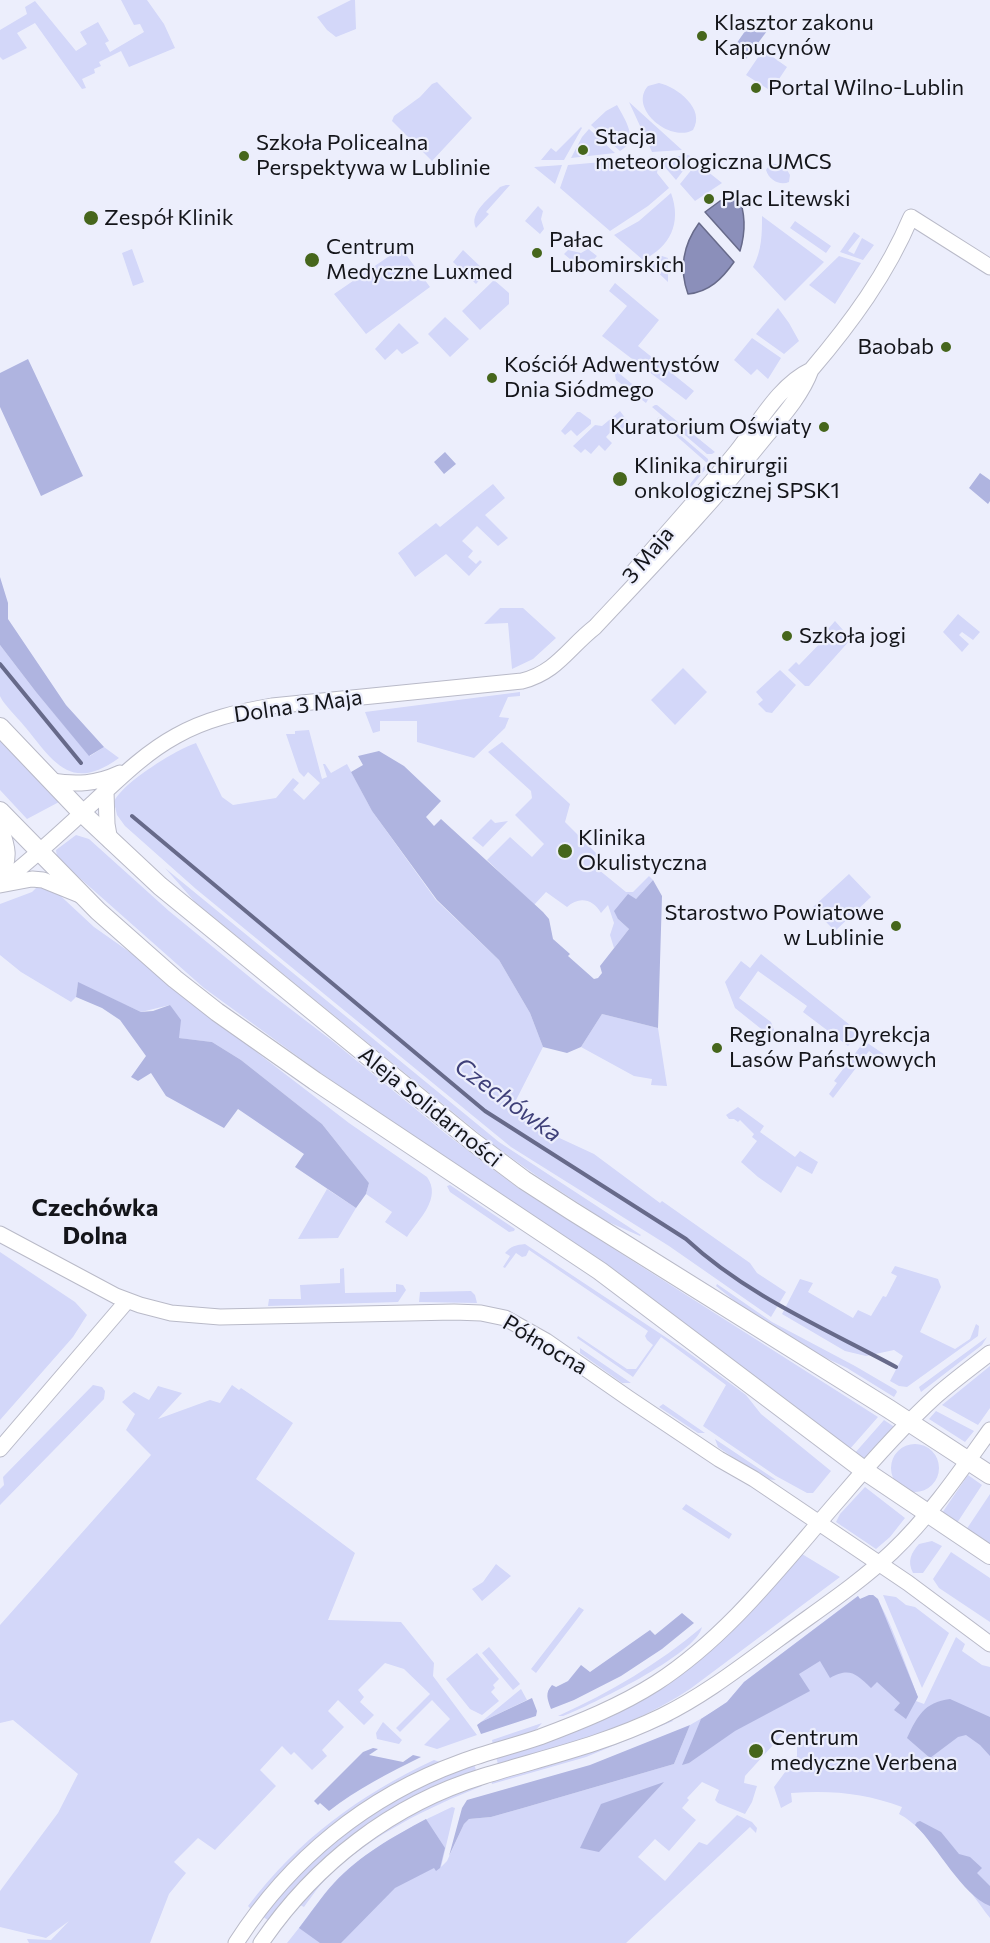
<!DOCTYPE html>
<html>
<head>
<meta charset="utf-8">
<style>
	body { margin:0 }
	canvas { display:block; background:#eceefc }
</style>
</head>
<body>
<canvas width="990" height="1943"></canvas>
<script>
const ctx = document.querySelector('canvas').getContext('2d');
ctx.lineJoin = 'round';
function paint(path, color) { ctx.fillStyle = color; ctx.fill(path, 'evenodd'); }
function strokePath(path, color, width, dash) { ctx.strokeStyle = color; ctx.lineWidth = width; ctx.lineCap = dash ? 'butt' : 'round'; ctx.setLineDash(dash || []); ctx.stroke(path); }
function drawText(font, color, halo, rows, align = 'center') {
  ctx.font = font + ' Commissioner,sans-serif'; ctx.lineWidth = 4.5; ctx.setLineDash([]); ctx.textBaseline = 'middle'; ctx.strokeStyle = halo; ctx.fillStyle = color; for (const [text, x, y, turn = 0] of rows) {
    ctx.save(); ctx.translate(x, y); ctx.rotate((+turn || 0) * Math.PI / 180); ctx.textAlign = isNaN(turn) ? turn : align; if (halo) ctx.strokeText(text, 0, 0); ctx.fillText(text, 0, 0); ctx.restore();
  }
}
const green = new Path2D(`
	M121,0h26l17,24 11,24 -46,19 -8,-16 -22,11 2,4 -7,3 1,4 -13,6 4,9 -4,1 -47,-66 -18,10 10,15 -24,12 -3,-3v-27l27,-16 -2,-7 10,-6 41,50 11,-7 -7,-12 18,-10 11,19 -4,2 5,9 34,-20 -4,-8 -6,1z
	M351,0h4l1,29 -20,8 -9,-7 -10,-13z
	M763,50l24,17 -16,24 -25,-16z
	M437,82l35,36 -40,43 -40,-40 2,-5 26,-19 12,-13z
	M659,83c18,4 47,26 34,47 -23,13 -65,-22 -45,-44z
	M629,102l53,48 -30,2z
	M617,105c8,15 23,35 3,46l-29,-26 15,-14z
	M581,127l1,1 -18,32h-23l10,-12 5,4z
	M589,129l26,24 -44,5 11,-21z
	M689,155l3,4 -16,21 -19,-22z
	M625,160l25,8 4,-2 4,1 -1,6 12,15 -21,18 -38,25 -50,-43 8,-23z
	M697,163l25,20 -27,18 -15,-17z
	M770,164c8,-1 16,3 20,11l-1,7c-9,4 -20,-2 -23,-12z
	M562,165l-7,19 -21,-17z
	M506,185h4l-24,27 3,2 -13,14c-8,-15 15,-31 24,-41z
	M671,193c11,30 -1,54 -28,67l-29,-25 25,-14z
	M538,206l5,5 -2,8 3,10 -4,5 -15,-13z
	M762,216l62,46 -39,39 -32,-34c9,-17 9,-33 9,-51z
	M795,221l36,25 -5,7 -36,-25z
	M854,232l6,4 -12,15 6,3 8,-16 12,7 -11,15 -23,-8z
	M401,248l29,39 -64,47 -32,-40z
	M132,249l12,33 -11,4 -11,-33z
	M588,249l9,7 -13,15 -20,-17 4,-4 13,3z
	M463,250l20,19 1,6 -8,9 -23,-22z
	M662,256l6,2v24l-18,-17z
	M839,256l22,7 -26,41 -26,-19z
	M494,280l15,13v11l-29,26 -18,-19z
	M615,283l44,37 -21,26 56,45 -8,9 -84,-64 25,-30 -18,-15z
	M778,308l11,15 10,18 -15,13 -28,-20z
	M445,317l24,22 -19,18 -22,-23z
	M399,323l20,20 -17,11 -5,-5 -12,11 -10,-11z
	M752,338l29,20 -13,21 -11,-10 -6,6 -17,-15z
	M614,369l35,29 -3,5 -30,-23z
	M655,405h2l58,47 -3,2h-5l-55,-47z
	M620,411l9,12 -7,6 -5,-4 -11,12 6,6 -7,8 -6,-6 -8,9 -6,-5 -4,4 -8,-7 22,-21 7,1z
	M577,412h3l11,8v4l-14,12 -6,-6 -6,5 -4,-4z
	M659,417l49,42 1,6 -26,32 -2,-2 26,-32 -50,-44z
	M493,484l12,14 -20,17 23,23 -10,8 -21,-20 -15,15 11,10 -5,6 8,7 4,-4 2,2 -13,14 -23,-22 -31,23 -17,-24 38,-30 4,4z
	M500,608h23l33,30 -23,21 -21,10 -4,-46 -24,1z
	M958,614l22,18 -7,8 -11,-8 -3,3 10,9 -7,8 -19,-20z
	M835,621l16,18 -42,47h-4l-17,-16 8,-8 3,3 32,-33 -3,-3z
	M0,645l36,47 54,64 14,-9 15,11c-47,34 -64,6 -93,-30 -6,-8 -23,-24 -26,-32 0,-10 0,-40 0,-51z
	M683,668l24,24 -32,33 -24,-25z
	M780,670l16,15 -24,28 -6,-1 -8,-8 5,-4 -7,-8z
	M520,692v4l-12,1 -9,20 10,1 -4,10 -31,30 -57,-16v-21h-37v10l-7,2 -8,-21z
	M309,730l13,49 5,-2 -4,-13h2l6,9 16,-9 25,47 64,89 63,60 31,53 13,34 -31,61 41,27 41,19 66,49 2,-2 88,62 7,10 29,19 -15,25 -102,-71 -158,-99 -315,-258 -71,-63 -8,-11 -3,-13c8,-19 63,-53 82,-59l26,54 11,8 43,-7 17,-20 6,5 -6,7 11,10 16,-17 -12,-11 -4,5 -5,-5 -13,-38h9v-3z
	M0,740l59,62 -32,17 -27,-29z
	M502,742l68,62 -5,18 35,35 -1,13 27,22h7l16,-16 4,4 -35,39 11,10 -15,19 -4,-13 4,-12 -6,-18 -7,8c-8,-14 -22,-17 -34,-6l-21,-15 -12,13 -47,-45 23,-23 22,20 12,-13 -29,-29 17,-17 -1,-7 -43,-39z
	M491,819l4,4 13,-2 -25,26 -11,-9z
	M76,835l13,4 80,72 94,77 72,55 111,91 72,54 360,229 -29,33 -190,-145 -344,-236 -111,-81 -139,-123 -8,-8 -1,-7z
	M165,868l334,274 142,93 -1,1 -34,-15 -69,-45 -45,-32 -297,-242z
	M849,874l22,23 -36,34 -23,-23z
	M38,882l13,5 43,40 44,31 65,53 146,112 78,54c15,21 -8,42 -20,60l-22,-15 7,-10 -26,-18 3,-11 -47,-59 -81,-64 -29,-18 -34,-4 -8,-33 -29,7 -63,-29 -2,14 -5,5 -50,-30 -21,-17v-51l32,-12 5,-5z
	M761,954l99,79 -12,13 -45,-34 4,-6 -49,-35 -19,27 32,24 3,8 -4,6 -35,-28 -10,-26 16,-21 9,7z
	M602,1014l56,14 9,58 -16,-1 1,-6 -18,-3 -53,-29z
	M866,1042l22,15 -4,6 -15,-12 -36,47 -4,-4 8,-11 -3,-2 29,-38z
	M738,1107l26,19 -4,6 35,25 5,-6 18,11 -6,12 -15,-8 -16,27 -23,-16 -17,-15 16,-21 -5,-4 2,-3 -14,-14 -2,2 -4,-3h-5l-3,-4z
	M450,1185l65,44 -1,2 -5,1 -59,-40 -3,-6z
	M327,1189l29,19 -18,30 -40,1z
	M525,1244l160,106 61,45 15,19 70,57 -18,22h-6l-31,-17 -73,-50 23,-41 -65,-48 -28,40 -56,-39 1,-2 49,33h9l17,-24 -6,-5 -2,-4 3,-5 -119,-81 -3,6 -4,1 -6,-4 -11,15 -2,-1 7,-11 -5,-3c6,-7 11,-8 20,-9z
	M0,1252l75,50 12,13 -14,22 -73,83z
	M895,1266l43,13 3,8 -21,45 35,17 15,-10 6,-15 3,2 -1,10 -71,51 -8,-1 -9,-5 13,-25 -9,-6 -28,6 -21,-5 -63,-37 18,-35 13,4 -5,9 45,26 5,-8 13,6 12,-20 3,1 11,-21 -6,-3z
	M344,1268l1,25 51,-1v-8l7,1 3,5 -8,12 -130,4 1,-7h32l-1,-14 40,-2v-14z
	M717,1284l55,38 83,44 41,24 1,2 -3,5 -47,-29 -38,-18 -67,-43 -26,-21z
	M471,1291l4,4 2,8 -58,-1 1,-10h4z
	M987,1337l-5,8 -61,47 -2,-5z
	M580,1348l51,35h-9l-42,-30z
	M990,1366v42l-12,17 -36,-20z
	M93,1385l9,2 3,4 -1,8 -104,106v-16l4,-4 -1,-8z
	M232,1385l7,5 2,-2 52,35 -37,56 99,74 -27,67 73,2 33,41 -1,13 44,59 -40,14 -13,-4 26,-26 -18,-19 -32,32 -4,-4 34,-34 -26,-25 -19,-6 -27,27 6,7 -4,5 14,13 -10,10 -26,-25 -10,11 16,16 -22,23 5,6 -15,14 -18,-18 -3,3 -9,-9 -22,24 16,16 -61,64 -17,-12 -24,24 12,11 -17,21 -19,49h-121l-2,-4 24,1 18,-19 -23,17 -46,-11v-36l58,-78 20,-39 -65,-54 -13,3v-98l151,-170 -25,-25 9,-16 -13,-12 12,-10 15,8 9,-14 24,7 -24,26 52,-19 10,3z
	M663,1404l42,29h-7l-39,-26z
	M936,1411l38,20 -9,11 -36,-23z
	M884,1420l12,8 -32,34 -10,-8z
	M715,1439l61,41 -12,-1 -46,-32z
	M891 1468a24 24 0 1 1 48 0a24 24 0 1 1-48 0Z
	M968,1475l14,10 -25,38 -15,-10z
	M865,1487l40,31 -15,19 -14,12 -40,-27 4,-8z
	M990,1494v52l-24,-16z
	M686,1504l46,30 -3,5 -47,-30z
	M932,1541l10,5 -19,27h-10c-6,-12 -2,-20 6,-29z
	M951,1552l39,26v44l-51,-34 -6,-9z
	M802,1554l38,23 -150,112c-58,38 -126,59 -192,75l-2,-7 78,-26 175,-119z
	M496,1564l15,12 -29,25 -10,-12 11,-7z
	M873,1595c12,8 38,84 45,102l-2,4 8,3 32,-67 9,7 -3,7 20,14 8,2v251c-22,-28 -61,-89 -91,-104l3,-7c-37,-14 -71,-17 -111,-14l1,9 -11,6 -7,-21 23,-31v-11l-14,-11 -38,42 -1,7 13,3 -5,16 -7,12 -27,-11 -3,-3 4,-10 -17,-8 -15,16 2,2 -7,8 14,12 -27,31 -14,-12 -17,18 27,24 34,-39 8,3 30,-30 15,7 5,6 -1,5 -6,-6 -124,116h-339c16,-19 29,-40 46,-58 28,-33 80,-60 119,-78l3,1 -14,59 6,-6 17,-37 5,-5 22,-2 32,-9 151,-44 16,-39 26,-15 11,-8 17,-20 114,-86 2,3z
	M883,1595l13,2 10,8 9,2 34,26 -27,55z
	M579,1607l5,3 -48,63 -5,-4z
	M702,1627c-5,27 -113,79 -139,89h-5c53,-24 100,-52 144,-89z
	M489,1647l31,37 -7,6 -31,-37z
	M477,1653l22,26 -6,6 2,3 -4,4 8,9 -17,14 -12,-6 -24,-30z
	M521,1689l6,11 -46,22z
	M671,1719l2,2 -87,36 -94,27 -1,-4z
	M383,1722l19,18 -3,4 -22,-5 -1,-6z
	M542,1723l-7,8 -42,14 -1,-5z
	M434,1760l6,2c-81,37 -134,77 -189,147l-3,-3c51,-67 110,-110 186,-146z
	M474,1764l2,6c-59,23 -117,52 -161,98 -16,17 -31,35 -46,53l-7,-5 35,-42 62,-53 55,-32z
	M480,1782l2,4c-55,22 -109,48 -152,89 -10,9 -18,21 -26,32l-4,-2 -20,23c31,-41 71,-80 116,-107 26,-15 57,-26 84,-39z`);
const forest = new Path2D(`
	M752,21l15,10 -21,28 -14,-9z
	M28,359l55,117 -42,20 -41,-89v-34z
	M445,452l11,12 -12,10 -10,-12z
	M980,473l10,7v21l-2,3 -19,-16z
	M0,577l8,26v16l58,86 38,42 -15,9 -53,-64 -36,-47z
	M379,751l25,15 37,35 -15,16 8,9 7,-7 102,93 6,7 4,20 17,15 -2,2 26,23 4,-1 4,-5 -2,-7 29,-37 -11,-10 -4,-8 14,-17 8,5 17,-19 9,16 -4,132 -56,-14 -21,33 -14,6 -24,-6 -13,-34 -31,-53 -62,-60 -65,-89 -21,-39 12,-7 -5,-9z
	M78,982l63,30 12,-1 17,-6 11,15 -2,18 33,4 29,18 81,64 47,59 -3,11 -10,14 -61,-41 9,-13 -66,-45 -14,19 -58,-32 -15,-23 -13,8 -7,-4 15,-21 -26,-36 -18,-12 -26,-11z
	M869,1595h4l5,4 40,98 -12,22 -12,-9 6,-7 -23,-21 -6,6c-15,-14 -21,-21 -41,-10l-10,-17 -21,13 11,17 -75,40 -46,32 -7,2 19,-46 26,-17 17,-20 114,-86 2,3z
	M682,1613l12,10 -32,26 -41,27 -47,24 -23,9c-4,-11 -6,-16 1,-24l4,2 12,-6 13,-16 9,7 60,-42 5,5z
	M532,1698l5,13 -1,5 -55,18 -4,-9 4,-3z
	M950,1699l40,18v39l-10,-11 -14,-10 -8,2 -28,21 -23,-20c10,-21 17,-36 43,-39z
	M690,1725l-16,39 -151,44 -32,9 -22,2 -5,5 -15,32 13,-48 5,-8 123,-35z
	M373,1748l5,1 -9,6 34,7 10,-7 8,2c-32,16 -64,32 -92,54l-9,-8 -2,2 -4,-4 49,-49z
	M664,1782l-65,70 -19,-4 21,-44z
	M426,1819l19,29 -5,20 -4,3 -2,-3 -39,20 -54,55h-21l-21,-15c12,-15 22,-31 35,-45 25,-27 60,-47 92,-64z
	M920,1821l21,11 18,22 11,3 12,11 -5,5 13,13v20c-28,-11 -52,-59 -75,-81l2,-3z`);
const water = new Path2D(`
	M738,195c8,19 8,36 2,56l-35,-39 15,-11z
	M699,223l35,39c-12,17 -25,30 -46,32 -9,-25 -5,-49 11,-71z`);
const stream = new Path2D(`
	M0,664l81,99
	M132,816l353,295 201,128c60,56 138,89 210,128`);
const tertiary = new Path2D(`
	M634,571c34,-40 70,-79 103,-120 22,-28 42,-66 74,-81
	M51,781c26,4 45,3 69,-8
	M106,791l1,33 3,17
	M0,825c8,23 11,32 0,55
	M0,884c33,-25 63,-54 94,-82 26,-24 51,-49 82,-66 30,-17 62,-24 96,-30l250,-25c35,-9 46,-33 73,-54 57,-61 115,-121 167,-186 18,-22 39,-44 49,-71 40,-47 76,-96 100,-153l79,50
	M0,885l32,-6 11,1 37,15
	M0,1234l116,62 24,9 31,8 49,4 234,-5 27,1 24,5 41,23 82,57 91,61 35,20 154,104 82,61
	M0,1449l127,-148
	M236,1943c54,-84 131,-147 225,-181 26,-10 53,-16 79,-25 40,-15 80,-31 116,-54 74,-48 128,-121 186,-187 29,-34 61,-70 94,-100 17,-15 36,-29 54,-43
	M261,1943c54,-79 131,-139 223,-167 62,-19 118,-31 178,-60 41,-20 77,-48 114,-75 39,-29 81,-56 116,-89 38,-36 68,-80 98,-122`);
const primary = new Path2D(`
	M0,727l82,86 78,73 312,255 52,39 48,31 317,198 101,66
	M0,811l98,100 77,68 42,33 98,69 285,190 265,200 125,84`);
const markers = [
	[702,36,6,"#46661c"],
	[756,88,6,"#46661c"],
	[583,150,6,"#46661c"],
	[244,156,6,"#46661c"],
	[709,199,6,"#46661c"],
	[91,218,8,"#46661c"],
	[537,253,6,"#46661c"],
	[312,260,8,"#46661c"],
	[946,347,6,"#46661c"],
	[492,378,6,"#46661c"],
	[824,427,6,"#46661c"],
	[620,479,8,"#46661c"],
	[787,636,6,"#46661c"],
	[565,851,8,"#46661c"],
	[896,926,6,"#46661c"],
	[717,1048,6,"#46661c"],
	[756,1751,8,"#46661c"]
];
const poiNames = [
	["Klasztor zakonu",714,23],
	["Kapucynów",714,48],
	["Portal Wilno-Lublin",768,88],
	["Stacja",595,137],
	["meteorologiczna UMCS",595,162],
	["Szkoła Policealna",256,143],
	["Perspektywa w Lublinie",256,168],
	["Plac Litewski",721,199],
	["Zespół Klinik",104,218],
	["Pałac",549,240],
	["Lubomirskich",549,265],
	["Centrum",326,247],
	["Medyczne Luxmed",326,272],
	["Baobab",934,347,"right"],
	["Kościół Adwentystów",504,365],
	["Dnia Siódmego",504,390],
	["Kuratorium Oświaty",812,427,"right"],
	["Klinika chirurgii",634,466],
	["onkologicznej SPSK1",634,491],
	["Szkoła jogi",799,636],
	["Klinika",578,838],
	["Okulistyczna",578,863],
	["Starostwo Powiatowe",884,913,"right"],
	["w Lublinie",884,938,"right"],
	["Regionalna Dyrekcja",729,1035],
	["Lasów Państwowych",729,1060],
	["Centrum",770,1738],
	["medyczne Verbena",770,1763]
];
const streetNames = [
	["3 Maja",648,555,-50],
	["Dolna 3 Maja",298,706,-8],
	["Aleja Solidarności",430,1107,39],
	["Północna",545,1345,31]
];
const waterNames = [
	["Czechówka",508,1100,36]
];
const neighbourhoodNames = [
	["Czechówka",95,1208],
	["Dolna",95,1236]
];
paint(green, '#d3d7f9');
paint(forest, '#afb4e0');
paint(water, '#8b8fba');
strokePath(water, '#676a8a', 1.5);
strokePath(stream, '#676a8a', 4);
strokePath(tertiary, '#b9bac8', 17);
strokePath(primary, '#b9bac8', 20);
strokePath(tertiary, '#fff', 15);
strokePath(primary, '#fff', 18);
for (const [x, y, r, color] of markers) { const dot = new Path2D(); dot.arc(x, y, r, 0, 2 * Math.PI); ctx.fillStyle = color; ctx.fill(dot); strokePath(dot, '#eceefc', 2); }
drawText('22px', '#14151a', '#eceefc', poiNames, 'left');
drawText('22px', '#14151a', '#eceefc', streetNames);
drawText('italic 24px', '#3f4079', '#eceefc', waterNames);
drawText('bold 24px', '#14151a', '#eceefc', neighbourhoodNames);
</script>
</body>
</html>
